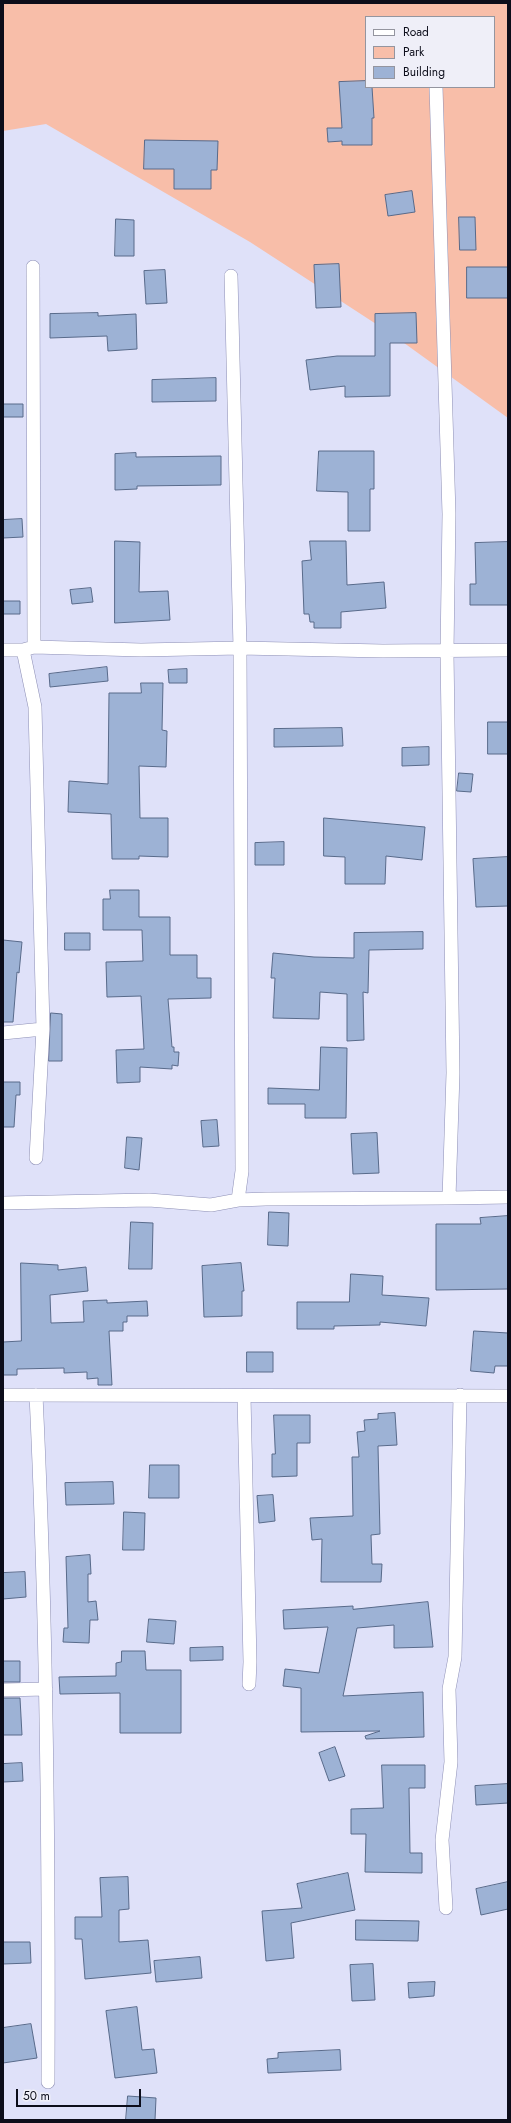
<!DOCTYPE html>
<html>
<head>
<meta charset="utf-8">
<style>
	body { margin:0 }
	#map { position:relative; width:511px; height:2123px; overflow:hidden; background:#dfe1f9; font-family:Jost,sans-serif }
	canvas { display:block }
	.frame { position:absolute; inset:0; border:4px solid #0c0d1a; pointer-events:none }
	.legend { position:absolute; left:365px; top:16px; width:130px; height:72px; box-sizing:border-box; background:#efeff8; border:1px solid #94959f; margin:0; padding:5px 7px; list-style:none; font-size:12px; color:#0c0d1a }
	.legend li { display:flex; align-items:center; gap:8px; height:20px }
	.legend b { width:20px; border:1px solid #94959f }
	.scale { position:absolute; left:16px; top:2089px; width:125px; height:18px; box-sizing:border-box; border:2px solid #0c0d1a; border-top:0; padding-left:5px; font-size:12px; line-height:14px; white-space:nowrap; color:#0c0d1a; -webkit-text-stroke:3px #efeff8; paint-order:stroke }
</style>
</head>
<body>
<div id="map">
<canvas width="511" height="2123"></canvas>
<div class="frame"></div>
<ul class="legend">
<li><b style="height:5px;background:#fff"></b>Road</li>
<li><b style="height:11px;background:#f8bea9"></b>Park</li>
<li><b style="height:11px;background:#9db2d5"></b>Building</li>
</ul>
<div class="scale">50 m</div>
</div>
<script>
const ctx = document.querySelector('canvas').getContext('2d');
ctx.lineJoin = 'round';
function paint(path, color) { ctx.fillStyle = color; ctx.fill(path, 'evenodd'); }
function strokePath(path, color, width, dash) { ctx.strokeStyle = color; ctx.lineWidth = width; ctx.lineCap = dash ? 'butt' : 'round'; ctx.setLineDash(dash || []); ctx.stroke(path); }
const green = new Path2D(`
	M3,3h505v415l-115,-83 -143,-93 -204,-118 -43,7zM366,17h128v70h-128z`);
const building = new Path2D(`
	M366,81v6h6l2,31h-2v27h-30v-4l-14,1 -1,-14h15l-3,-46z
	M145,140l73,1 -1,29h-6v19h-37v-20h-30z
	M412,191l3,21 -27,4 -3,-21z
	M459,217h16l1,33h-16z
	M116,219l18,1v36h-19z
	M339,264l2,43 -25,1 -2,-43z
	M467,267h41v31h-41z
	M165,270l2,33 -21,1 -2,-33z
	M98,313v3l38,-2 1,35 -29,2 -1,-15 -57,2v-24z
	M416,313l1,30h-27v53l-45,1v-11l-35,4 -4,-30 31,-4h38v-42z
	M216,378v23l-64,1v-22z
	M3,404h20v13h-20z
	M319,451h55v38h-4v42h-22v-39l-31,-1z
	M136,453v4l85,-1v29l-84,1v3l-22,1v-36z
	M22,519l1,18 -20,1v-18z
	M115,541l25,1 -1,50 29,-1 2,29 -55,3z
	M310,541h36l1,44 37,-3 2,26 -45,4v16h-27v-6h-4l-1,-8h-5l-2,-53 9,-1z
	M508,542v63h-38v-21h6l-1,-41z
	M91,588l2,14 -21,2 -2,-14z
	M3,601h17v13h-17z
	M107,667l1,14 -58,6 -1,-13z
	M187,669v14h-18l-1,-13z
	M141,683h22l-1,47 5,1 -1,36 -27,-1 1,52h28v39l-29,-1v3h-27l-1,-45 -43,-2 1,-31 39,3 1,-91h32z
	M488,722h20v32h-20z
	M342,728l1,18 -69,1v-18z
	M429,747v18l-27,1v-18z
	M459,773l14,1 -2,18 -14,-1z
	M324,818l101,9 -3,33 -36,-4 -1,28h-40v-27l-21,-1z
	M284,842v23h-29v-22z
	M508,857v49l-32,1 -3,-48z
	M110,890h29v27h31v38h27v23h14v20l-43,1 4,48h2v5h5l-1,14 -6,-1v4l-32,-2v15l-23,1 -1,-33 28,-1 -3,-53 -34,1 -1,-35 37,-1 -1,-31h-39v-31h7z
	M423,932v17l-54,1 -1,43 -5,-1 1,48 -17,1v-47l-27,-2 -1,27 -46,-1 2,-40h-4l2,-25 41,4 40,1v-25z
	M65,933h25v17h-25z
	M3,940l19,2 -3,31 -2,-1 -4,50h-10z
	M51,1013l11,1v47h-13z
	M321,1047l26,1 -1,70h-41v-14h-37v-16l51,2z
	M3,1082h17v13h-4l-2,32h-11z
	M217,1120l2,26 -16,1 -2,-26z
	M377,1133l2,40 -26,1 -2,-40z
	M127,1137l15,1 -3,32 -14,-2z
	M269,1212l20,1 -1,33 -20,-1z
	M508,1216v73l-72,1v-66h45l-1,-6z
	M131,1222l22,1 -1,46h-23z
	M21,1263l37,2v5l28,-3 2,24 -38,4 1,28 33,-1 -1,-21 24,-1v3l40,-2 1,15h-21v6h-4v9h-14l3,54h-14v-7l-11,1v-7l-23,1v-5l-47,1v6h-14v-33l18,-1z
	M241,1263l3,28h-2v25l-38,1 -2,-51z
	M351,1274l32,2 -1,19 47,3 -3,28 -46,-4v3l-46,1v3h-37v-27h52z
	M474,1331l34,2v33h-13l-1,7 -23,-2z
	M247,1352h26v20h-26z
	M395,1413l2,32 -19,1 2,88 -9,1 1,29h10l-1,18h-60l1,-43 -10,1 -2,-22 43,-2 -1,-59h7l-2,-25 8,-1 -1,-11 14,-1v-5z
	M274,1415h36v28h-13v33l-25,1v-23h3z
	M150,1465h29v33h-30z
	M113,1482l1,22 -48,1 -1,-22z
	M273,1495l2,26 -16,2 -2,-27z
	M124,1512l21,1 -1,37h-21z
	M90,1555l1,19h-3v28l8,-1 2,19h-8l-1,23 -26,-1 1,-14h4l-2,-71z
	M25,1572l1,25 -23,2v-26z
	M428,1602l5,45 -39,1v-23l-37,3 -14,68 80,-4 1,45 -58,2 -1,-3 15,-5 -79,1v-44l-18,-2 2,-17 34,4 9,-46 -44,2 -1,-19 70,-4v3z
	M149,1619l27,2 -2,23 -27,-2z
	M223,1647v13l-33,1v-13z
	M122,1651h23l1,19h35v63h-61v-40l-60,1 -1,-17 57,-1v-13l5,-1z
	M3,1661h17v21h-17z
	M3,1698h17l2,37h-19z
	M335,1747l10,29 -16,5 -10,-28z
	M22,1763l1,18 -20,1v-18z
	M382,1765h43v23h-16l1,65h12v20l-57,-1 1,-38h-15v-25l32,-1z
	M508,1784v19l-32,2 -1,-19z
	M348,1873l7,37 -64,13 3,35 -28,3 -4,-50 40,-3 -5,-24z
	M128,1877l1,32 -10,1v32l29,-2 3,33 -66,6 -3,-40h-7v-22h27l-2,-39z
	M508,1882v27l-27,6 -5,-26z
	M356,1920l63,1 -1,20 -62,-1z
	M3,1942h27l1,21 -28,1z
	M200,1957l2,21 -46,4 -2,-21z
	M373,1964l2,36 -23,1 -2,-36z
	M435,1982l-1,14 -25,2 -1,-15z
	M137,2007l5,43 12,-1 3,24 -42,5 -9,-67z
	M31,2024l6,34 -34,5v-35z
	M340,2050l1,20 -73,3 -1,-14 11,-1v-5z
	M128,2096l28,2 -1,22h-29z`);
const minor = new Path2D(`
	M33,267l1,380
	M231,276l9,372 2,523 -4,29
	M3,650h20l11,-3 107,3 99,-2 143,3 125,-1
	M23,650l12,57 8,322 -7,129
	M3,1033l40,-4
	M449,1198l59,-1
	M3,1203l146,-3 62,5 27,-5 28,-1 183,-1 4,-125 -6,-421 2,-138 -13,-427
	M3,1395l505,1
	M36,1395c11,229 13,458 12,687
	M244,1396l6,266 -1,22
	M3,1690l43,-1
	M446,1908l-4,-68 9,-78 -2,-73 6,-32 5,-262`);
paint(green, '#f8bea9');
paint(building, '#9db2d5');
strokePath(building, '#586a8a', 1);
strokePath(minor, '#8d8fb5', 14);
strokePath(minor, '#fff', 13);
</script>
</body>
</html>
